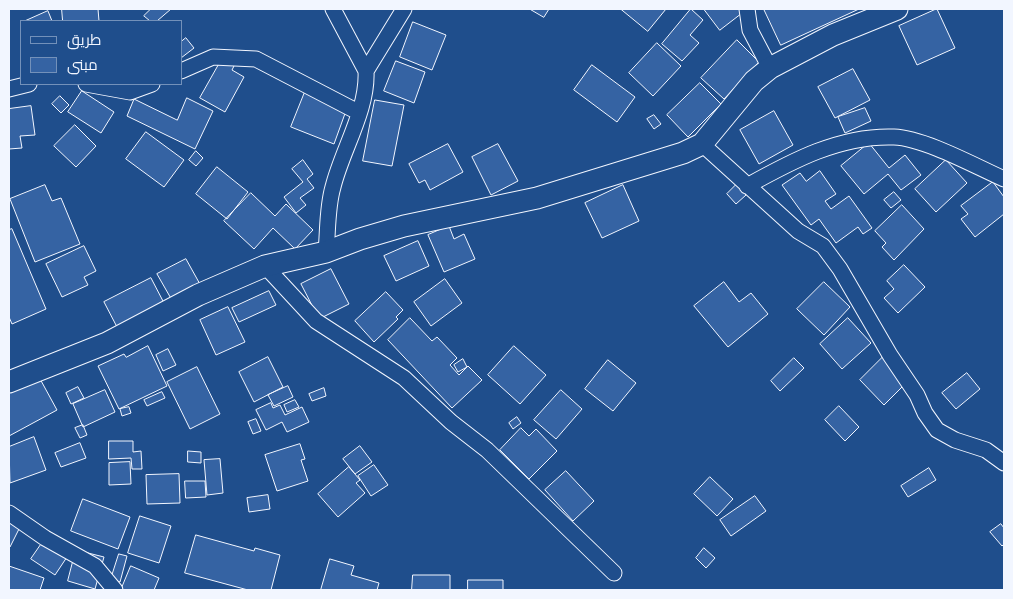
<!DOCTYPE html>
<html>
<head>
<meta charset="utf-8">
<style>
	body { margin:0 }
	#map { position:relative; width:1013px; height:599px; overflow:hidden; background:#1f4e8c; font-family:Ubuntu,Cairo,sans-serif }
	canvas { display:block }
	.frame { position:absolute; inset:0; border:10px solid #f2f6ff; pointer-events:none }
	.legend { position:absolute; left:20px; top:20px; width:162px; height:65px; box-sizing:border-box; background:#1f4e8c; border:1px solid #7391ba; margin:0; padding:6px 9px; list-style:none; font-size:15px; color:#f2f6ff }
	.legend li { display:flex; align-items:center; gap:10px; height:25px }
	.legend b { width:25px; border:1px solid #7391ba }
</style>
</head>
<body>
<div id="map">
<canvas width="1013" height="599"></canvas>
<div class="frame"></div>
<ul class="legend">
<li><b style="height:6px;background:#1f4e8c"></b>طريق</li>
<li><b style="height:14px;background:#3563a3"></b>مبنى</li>
</ul>
</div>
<script>
const ctx = document.querySelector('canvas').getContext('2d');
ctx.lineJoin = 'round';
function paint(path, color) { ctx.fillStyle = color; ctx.fill(path, 'evenodd'); }
function strokePath(path, color, width, dash) { ctx.strokeStyle = color; ctx.lineWidth = width; ctx.lineCap = dash ? 'butt' : 'round'; ctx.setLineDash(dash || []); ctx.stroke(path); }
const building = new Path2D(`
	M62,9h36l1,12h-36z
	M151,9h20l-14,12h-7l-6,-5z
	M530,9h19l-5,8z
	M621,9h45l-18,22z
	M691,9l12,11 -13,15 9,8 -17,18 -20,-17z
	M704,9h40l2,1 -26,20z
	M764,9h95l-78,36z
	M937,9l18,39 -38,17 -18,-39z
	M48,11l4,10h-27z
	M413,22l33,13 -14,35 -32,-13z
	M186,38l8,10 -13,10v-16z
	M737,40l22,22 -35,37 -23,-21z
	M657,43l24,23 -28,30 -24,-23z
	M222,59l12,7 -2,4 12,7 -19,35 -25,-14z
	M396,61l29,11 -11,31 -30,-12z
	M592,65l43,32 -18,25 -43,-32z
	M853,69l17,31 -35,18 -17,-31z
	M700,83l21,21 -33,33 -21,-22z
	M82,91l32,21 -13,21 -33,-21z
	M305,92l42,16 -13,36 -43,-17z
	M60,96l9,9 -8,8 -9,-9z
	M187,98l26,13 -18,38 -68,-33 7,-17 43,21z
	M375,100l29,5 -12,61 -29,-5z
	M31,106l4,29 -15,1 2,12 -13,1v-40z
	M865,108l6,13 -26,12 -7,-16z
	M774,111l19,34 -34,19 -19,-34z
	M654,115l7,9 -7,5 -7,-10z
	M75,125l21,21 -20,21 -22,-21z
	M146,132l38,28 -20,27 -38,-28z
	M869,143l20,25 16,-13 16,20 -20,15 -13,-16 -24,20 -23,-28z
	M448,144l15,28 -33,18 -5,-10 -6,3 -10,-19z
	M498,144l20,37 -27,14 -19,-38z
	M196,151l7,7 -7,8 -7,-6z
	M303,160l10,14 -6,5 7,9 -14,10 6,7 -10,8 -12,-16 19,-15 -11,-13z
	M946,160l21,23 -31,29 -21,-23z
	M217,167l31,25 -21,27 -31,-25z
	M820,171l16,23 -11,7 6,8 18,-13 23,32 -9,6 -5,-7 -22,16 -17,-24 -8,6 -29,-40 18,-12 6,8z
	M993,182l11,15v17l-29,23 -14,-18 7,-5 -7,-8z
	M45,185l7,16 9,-3 19,46 -45,18 -25,-63z
	M623,185l16,36 -37,17 -17,-35z
	M736,185l10,10 -10,9 -9,-10z
	M894,192l7,8 -10,8 -7,-8z
	M251,193l24,23 11,-12 27,26 -18,19 -22,-21 -19,21 -30,-28z
	M902,205l22,24 -30,31 -12,-13 4,-4 -11,-12z
	M449,226l5,13 10,-5 11,25 -31,13 -16,-37z
	M12,229l34,80 -34,15 -3,-7v-87z
	M418,241l11,25 -33,15 -12,-25z
	M84,246l12,25 -12,6 4,8 -26,12 -16,-33z
	M186,259l15,27 -28,16 -16,-28z
	M904,265l21,22 -27,26 -14,-15 10,-9 -7,-8z
	M331,269l18,35 -30,15 -18,-35z
	M151,278l13,25 -47,24 -13,-25z
	M445,279l17,24 -31,23 -17,-24z
	M724,282l15,20 12,-9 17,21 -40,33 -34,-41z
	M824,282l26,25 -26,28 -27,-26z
	M269,291l7,14 -37,17 -7,-14z
	M386,292l17,18 -7,7 2,2 -24,23 -19,-21z
	M228,307l17,35 -29,13 -16,-35z
	M410,318l22,23 5,-4 20,21 -7,7 9,10 9,-9 14,14 -30,28 -64,-68z
	M848,318l23,25 -29,26 -22,-25z
	M148,346l19,40 -48,23 -21,-43 26,-12 2,3z
	M514,346l32,29 -26,29 -32,-29z
	M168,349l8,16 -13,6 -7,-16z
	M268,357l15,30 -29,15 -15,-30z
	M883,357l24,25 -23,23 -24,-25z
	M794,358l10,10 -24,23 -9,-10z
	M463,359l4,8 -9,5 -4,-7z
	M608,360l28,23 -23,28 -28,-22z
	M197,367l23,47 -30,15 -23,-47z
	M967,373l13,16 -24,20 -14,-16z
	M39,377l18,33 -48,26v-43z
	M288,386l5,11 -19,9 -6,-11z
	M78,387l6,11 -13,6 -5,-11z
	M324,388l2,8 -14,5 -3,-7z
	M105,390l10,22 -32,15 -10,-23z
	M561,390l21,19 -26,30 -22,-19z
	M162,392l3,6 -18,8 -3,-6z
	M295,400l4,7 -12,5 -3,-7z
	M271,403l2,5 7,-3 5,10 17,-8 7,15 -22,10 -5,-10 -16,8 -10,-20z
	M839,406l20,21 -14,14 -20,-21z
	M129,407l2,6 -9,3 -2,-7z
	M517,417l4,6 -8,6 -4,-6z
	M256,419l5,12 -8,3 -5,-12z
	M83,425l4,10 -7,3 -5,-10z
	M521,428l8,8 7,-7 21,22 -28,28 -29,-29z
	M34,437l12,33 -36,13 -1,-36z
	M109,441h24v11l8,-1 1,18h-10l-1,-11 -22,1z
	M80,443l6,15 -25,9 -6,-14z
	M300,444l5,15 -4,1 7,21 -31,10 -12,-36z
	M360,446l12,16 -17,12 -12,-15z
	M188,451l13,1v11l-13,-1z
	M220,459l3,34 -16,2 -3,-35z
	M130,462l1,22 -22,1v-22z
	M374,465l14,20 -17,11 -13,-20z
	M349,467l11,13 -4,3 9,10 -27,24 -20,-23z
	M929,468l7,12 -28,17 -7,-11z
	M566,471l28,30 -21,20 -28,-31z
	M179,474l1,29 -33,1 -1,-29z
	M710,477l23,22 -16,17 -23,-22z
	M185,481h20l1,16 -20,1z
	M268,495l2,14 -21,3 -2,-14z
	M755,496l11,15 -35,25 -11,-16z
	M83,499l47,18 -12,32 -47,-18z
	M9,510l16,7 -15,30 -1,-1z
	M140,516l31,10 -12,37 -31,-10z
	M1001,524l3,4v16l-2,2 -12,-14z
	M49,533l24,15 -18,27 -24,-16z
	M196,535l58,16 1,-3 25,7 -9,35h-23l-63,-17z
	M704,548l11,10 -9,10 -10,-10z
	M76,550l28,7 -9,32 -27,-8z
	M119,554l8,2 -7,26 -9,-3z
	M330,559l24,7 -3,9 28,8 -2,7h-56z
	M9,566l35,12 -4,12h-31z
	M131,566l28,12 -5,12h-33z
	M413,575h37v15h-38z
	M468,580h35v10h-35z`);
const street = new Path2D(`
	M333,9l33,62
	M747,9l3,21 20,38
	M181,71l32,-14 43,2 102,53
	M86,84l44,8 22,-8
	M9,89l20,-5
	M702,144l96,87 25,15 17,23 50,86 27,40 8,18 12,17 18,10 31,10 18,13
	M747,186c45,-25 93,-51 147,-49 30,1 81,29 110,42
	M326,252c2,-21 1,-45 7,-65 9,-37 35,-77 33,-116l38,-62
	M265,266l51,55 88,57 47,44 36,28 127,123
	M9,513l36,25 50,28 20,24`);
const secondary = new Path2D(`
	M9,382l98,-39 91,-48 67,-29 61,-14 34,-13 44,-13 133,-28 146,-45 19,-9 52,-63 16,-13 63,-33 64,-26`);
paint(building, '#3563a3');
strokePath(building, '#f2f6ff', 1);
strokePath(street, '#f2f6ff', 17);
strokePath(secondary, '#f2f6ff', 23);
strokePath(street, '#1f4e8c', 15);
strokePath(secondary, '#1f4e8c', 21);
</script>
</body>
</html>
